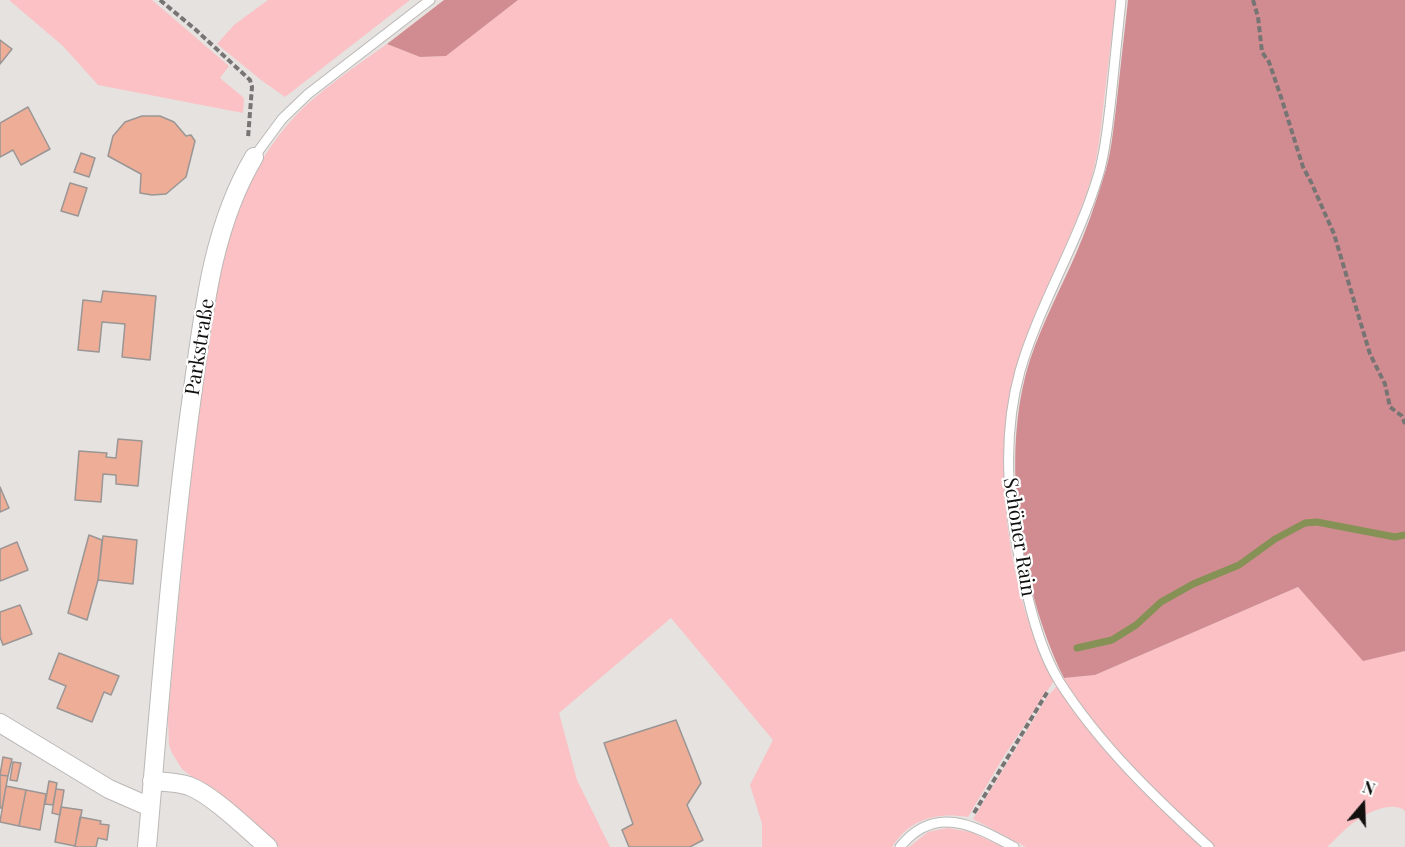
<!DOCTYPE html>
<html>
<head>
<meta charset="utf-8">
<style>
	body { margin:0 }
	#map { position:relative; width:1405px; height:847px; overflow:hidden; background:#e5e2e0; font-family:"Playfair Display",serif }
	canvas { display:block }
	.north { position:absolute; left:1333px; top:775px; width:60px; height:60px; -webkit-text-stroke:4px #fff; paint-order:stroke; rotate:19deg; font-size:16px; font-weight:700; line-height:24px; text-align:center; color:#11100f }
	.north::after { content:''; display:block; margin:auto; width:21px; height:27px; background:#11100f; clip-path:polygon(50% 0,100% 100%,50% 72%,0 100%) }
</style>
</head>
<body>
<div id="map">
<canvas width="1405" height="847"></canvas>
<div class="north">N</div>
</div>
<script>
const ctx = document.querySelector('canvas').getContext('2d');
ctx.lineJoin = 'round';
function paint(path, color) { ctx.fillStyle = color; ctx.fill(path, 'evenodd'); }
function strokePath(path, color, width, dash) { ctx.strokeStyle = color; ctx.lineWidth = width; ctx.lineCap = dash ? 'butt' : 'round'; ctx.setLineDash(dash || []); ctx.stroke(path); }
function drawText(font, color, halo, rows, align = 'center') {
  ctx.font = font + ' "Playfair Display",serif'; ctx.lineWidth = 4.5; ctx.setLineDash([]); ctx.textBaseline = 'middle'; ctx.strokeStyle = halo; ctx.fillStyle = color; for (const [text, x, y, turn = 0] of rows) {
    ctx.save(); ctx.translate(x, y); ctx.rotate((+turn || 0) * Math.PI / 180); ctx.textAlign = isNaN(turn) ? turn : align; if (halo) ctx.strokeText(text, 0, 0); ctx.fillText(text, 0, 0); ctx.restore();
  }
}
const green = new Path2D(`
	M9,0h143l77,66 -9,12 24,20 -1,15 -145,-28 -35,-39z
	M268,0h142l-125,97 -24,-17 -44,-36 17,-19z
	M518,0h598c-4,33 -8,66 -12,100 -3,25 -5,51 -12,76 -19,63 -53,120 -73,182 -31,93 -12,237 35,323l-50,75 -36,61c-32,-5 -58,2 -76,30h-130v-23l-12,-39 23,-45 -102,-122 -112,95 18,67 33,67h-331l-97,-78 -10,-16 -3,-8 -1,-28 24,-260 27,-179c12,-63 38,-125 84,-170 26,-24 56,-44 84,-64l33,13 26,-1z
	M1298,587l65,73 42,-9v160c-11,-10 -34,0 -45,7 -12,7 -23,20 -33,29h-301l-53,-28 74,-122 17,-19 31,-3z
	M947,828l24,4 32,15h-94l19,-15z`);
const forest = new Path2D(`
	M444,0h74l-72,56 -26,1 -33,-13z
	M1128,0h277v651l-42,10 -65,-74 -203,88 -31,3c-44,-90 -65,-222 -34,-318 12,-36 30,-70 45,-104 11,-25 20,-51 28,-77 8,-23 10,-47 13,-71 4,-36 8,-72 12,-108z`);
const stream = new Path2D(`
	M1077,648l35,-8 24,-15 25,-23 32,-18 46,-19 36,-26 30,-16 12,-1 78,15 10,-2`);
const building = new Path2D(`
	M0,40l12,9 -12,15z
	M28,107l22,42 -29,16 -8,-15 -13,7v-34z
	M142,116h18l14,6 12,14 5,-1 4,6 -9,36 -20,17 -14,1 -12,-2 1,-19 -33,-18 5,-20 12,-14z
	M81,153l14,5 -6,19 -15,-5z
	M70,183l17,5 -9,28 -17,-5z
	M103,291l53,5 -6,64 -28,-3 3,-33 -23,-2 -3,30 -21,-2 5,-50 18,2z
	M118,439l24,2 -4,45 -22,-2v-9l-13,-1 -2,28 -26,-2 4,-49 28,2 -1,4 10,1z
	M0,487l9,21 -9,4z
	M89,535l13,5 -4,40 -11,40 -19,-7z
	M103,536l34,4 -4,44 -35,-4z
	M17,542l11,28 -28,11v-32z
	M20,605l12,29 -29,11 -3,-8v-25z
	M59,653l60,23 -8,19 -7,-3 -12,30 -35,-14 9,-22 -17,-7z
	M676,720l25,63 -14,22 16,35 -13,7h-61l-7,-17 11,-6 -29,-81z
	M3,757l9,2 -4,17 -8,-1z
	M13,762l8,1 -4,18 -7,-1z
	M0,775l8,1 -6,32h-2z
	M49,781l8,2 -4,22 -8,-1z
	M6,786l20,4 -7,36 -19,-4z
	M56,789l8,1 -4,25 -8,-2z
	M26,790l20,4 -6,36 -21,-4z
	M61,807l21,3 -7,36 -20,-4z
	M80,817l21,4 -1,3 9,1 -2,15 -9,-2 -2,9h-21z`);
const path = new Path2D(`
	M160,0l36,30 54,50 2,7 -4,51
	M1253,0l5,17 4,35 7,10 13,38 21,67 8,15 23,52 36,120 15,30 5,23 12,9 3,8
	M974,813l74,-122`);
const service = new Path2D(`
	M1121,0c-4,36 -7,71 -11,107 -3,23 -5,47 -12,69 -20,67 -59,129 -78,195 -20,72 -11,147 6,218 7,31 16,64 33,92 40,63 95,116 150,166
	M254,157l28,-38 26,-25 122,-94
	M900,847c35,-44 75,-21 114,0`);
const minor = new Path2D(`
	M0,723l109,66 41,18
	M152,781c12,1 25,1 37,5 24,9 59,44 79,61
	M147,847c13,-148 24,-297 44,-444 12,-84 19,-172 63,-246`);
const streetNames = [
	["Parkstraße",200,347,-81],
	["Schöner Rain",1019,537,81]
];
paint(green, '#fbc1c4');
paint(forest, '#d18c91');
strokePath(stream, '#869155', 7);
paint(building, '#eead96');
strokePath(building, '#9a9695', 1.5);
strokePath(service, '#bbb8b6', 11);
strokePath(minor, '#bbb8b6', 20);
strokePath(path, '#777574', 4, [6, 3]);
strokePath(service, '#fff', 9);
strokePath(minor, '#fff', 18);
drawText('20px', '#11100f', '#fff', streetNames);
</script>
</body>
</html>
